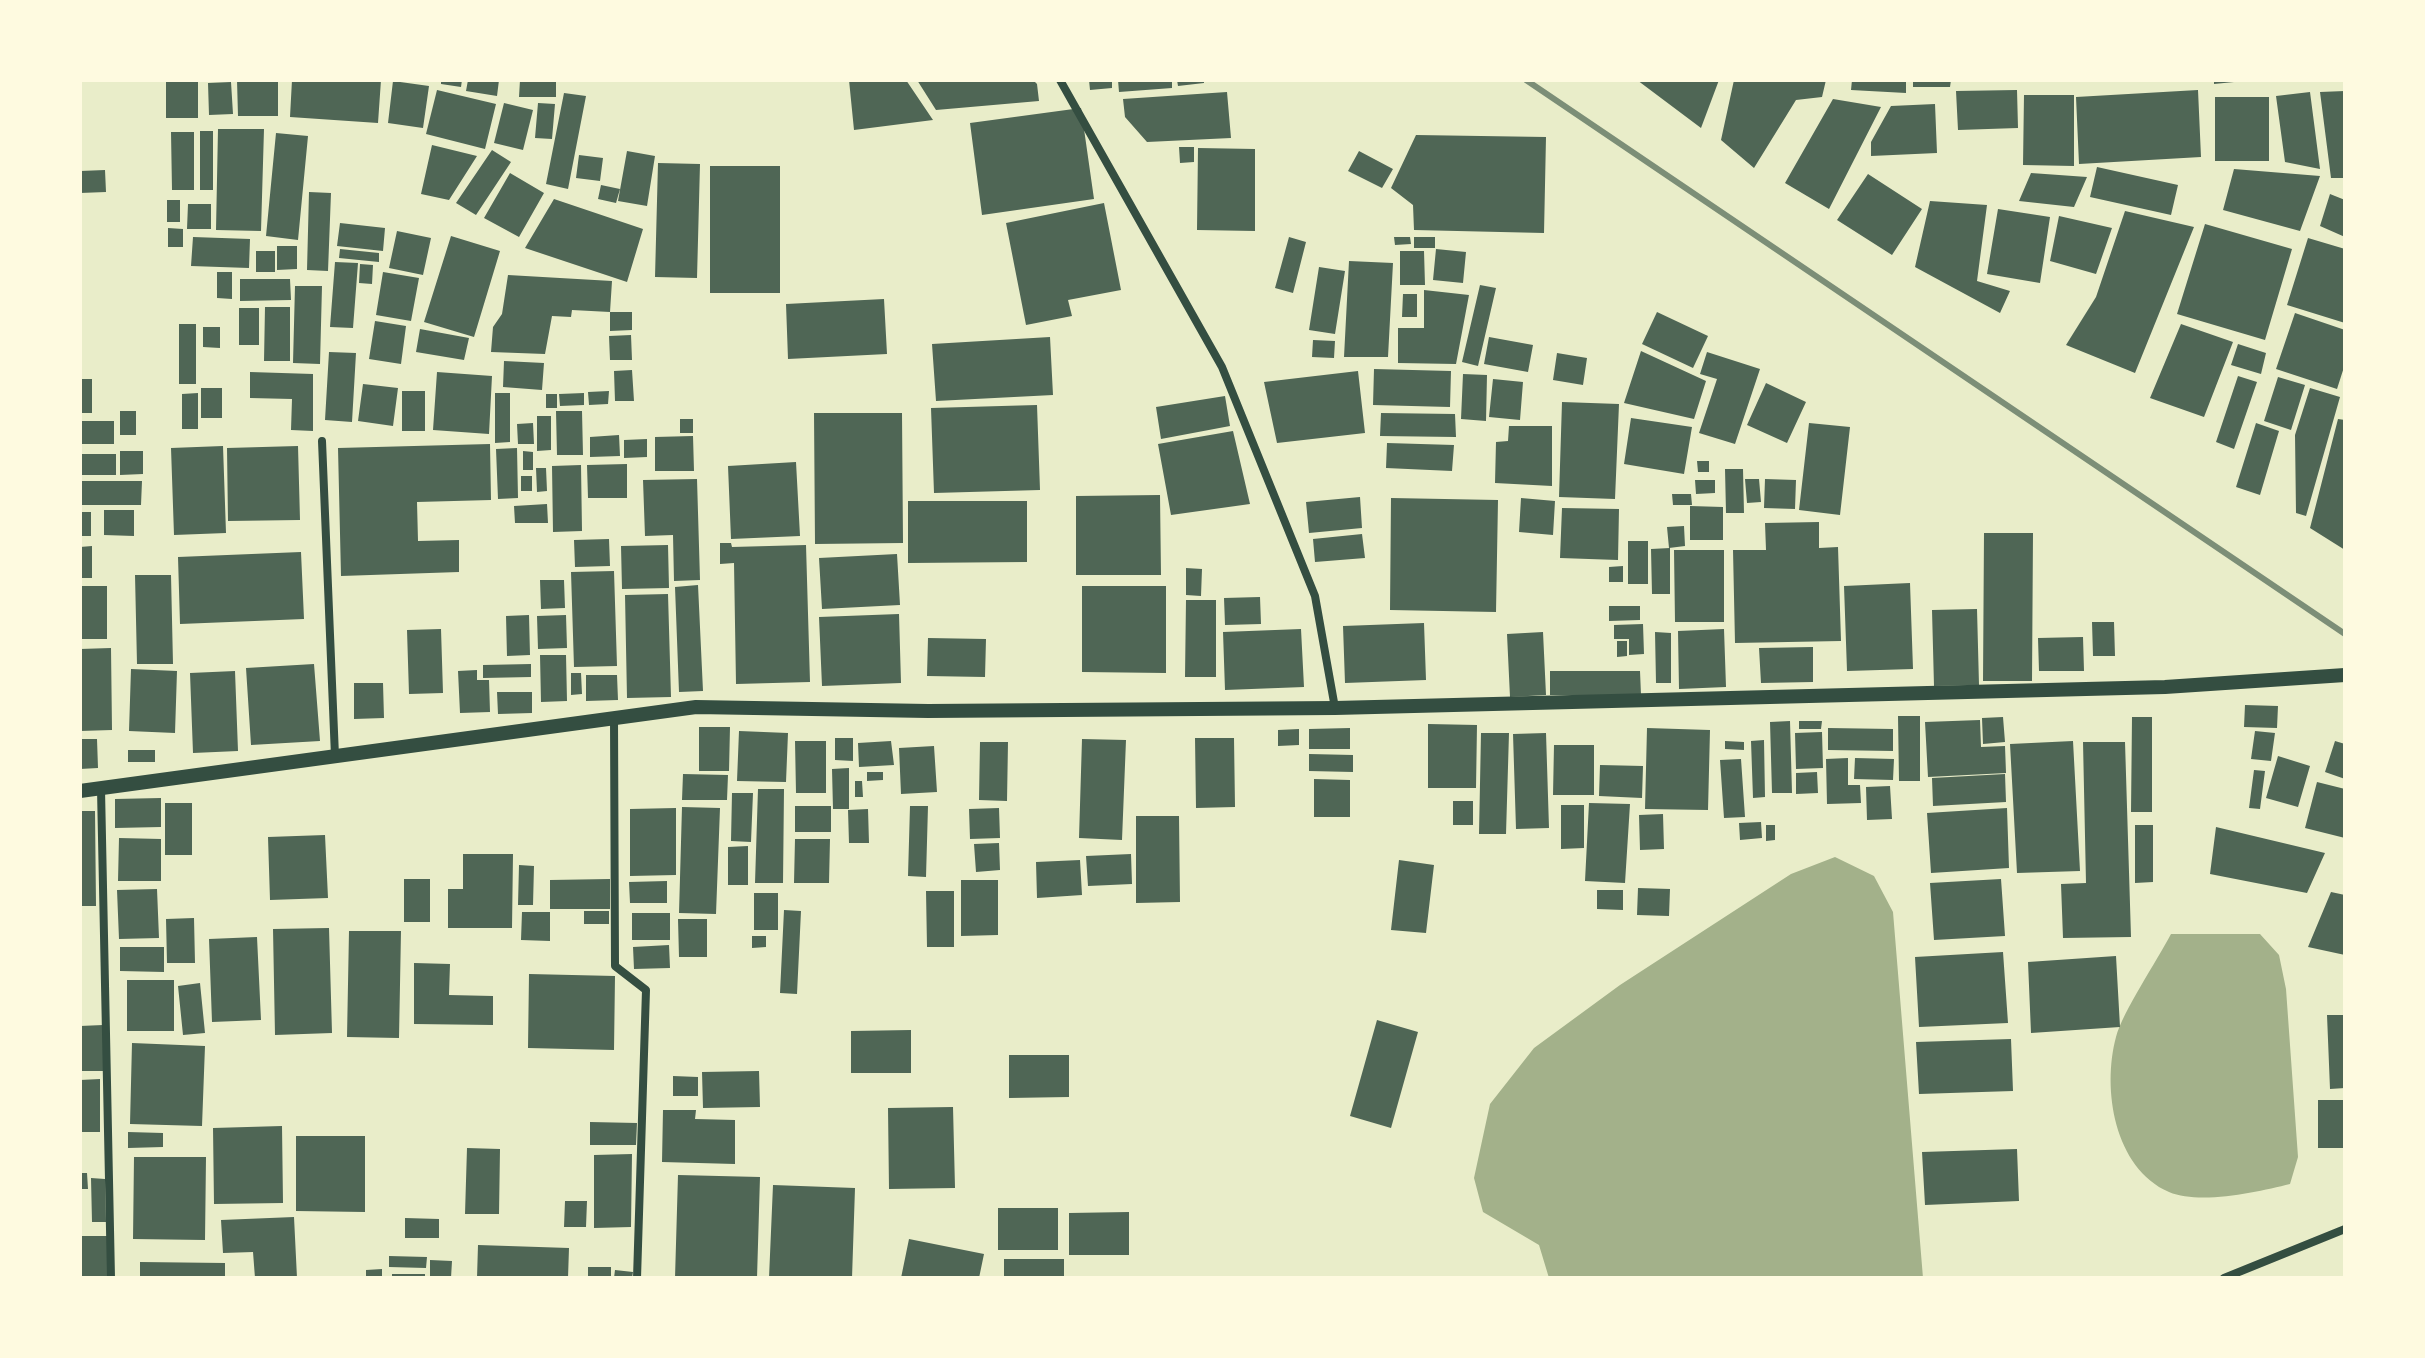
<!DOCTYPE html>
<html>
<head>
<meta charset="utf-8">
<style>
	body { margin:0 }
	#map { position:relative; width:2425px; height:1358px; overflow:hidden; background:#e9edc9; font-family:"Work Sans",sans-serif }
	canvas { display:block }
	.frame { position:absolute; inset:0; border:82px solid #fefae0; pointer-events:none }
</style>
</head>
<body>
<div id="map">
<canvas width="2425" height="1358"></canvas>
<div class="frame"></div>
</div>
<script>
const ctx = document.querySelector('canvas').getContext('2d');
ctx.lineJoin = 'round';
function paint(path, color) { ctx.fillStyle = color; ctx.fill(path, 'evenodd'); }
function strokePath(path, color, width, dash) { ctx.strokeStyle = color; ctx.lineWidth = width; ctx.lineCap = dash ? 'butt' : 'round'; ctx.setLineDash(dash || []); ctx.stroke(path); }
const water = new Path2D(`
	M1835,857l39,19 19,36 30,366h-374l-10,-33 -56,-33 -9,-34 16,-74 44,-56 86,-63 171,-111z
	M2171,934h89l19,21 7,34 12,168 -8,27c-32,8 -90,21 -121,8 -55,-24 -67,-103 -53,-155 6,-24 42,-78 55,-103z`);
const building = new Path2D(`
	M166,80h32v38h-32z
	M237,80h41v36h-40z
	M292,80h89l-3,43 -88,-6z
	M441,80h21l-1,7 -20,-3z
	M468,80h31l-2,16 -31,-5z
	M520,80h36v17h-37z
	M849,80h57l27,40 -79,10z
	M917,80h116l4,4 2,17 -103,9z
	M1089,80h23v8l-22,2z
	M1118,80h54v8l-53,4z
	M1177,80h27v3l-26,3z
	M1637,80h82l-18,48z
	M1734,80h92l-4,17 -26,3 -42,68 -33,-28z
	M1852,80h54v13l-55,-3z
	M1913,80h38l-1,7h-37z
	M2214,80h20v2l-20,2z
	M393,81l36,5 -6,42 -35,-5z
	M231,82l2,32 -24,1 -1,-32z
	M437,90l59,14 -11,45 -59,-15z
	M2017,90l1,38 -60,2 -2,-39z
	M2198,90l3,67 -122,7 -3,-67z
	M2345,91v87h-14l-11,-86z
	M1227,92l4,46 -84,4 -22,-25 -2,-18z
	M2310,92l10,77 -35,-7 -9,-66z
	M564,93l22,3 -18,93 -22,-5z
	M2024,95h50v71l-51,-1z
	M2215,97h54v64h-54z
	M1833,99l48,8 -52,102 -44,-26z
	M504,103l29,7 -10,40 -29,-7z
	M538,103l17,1 -3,35 -17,-1z
	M1935,104l2,49 -66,3v-14l20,-36z
	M1081,108l13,91 -112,16 -12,-92z
	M218,129h46l-3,102 -45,-1z
	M200,131h13v59h-13z
	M171,132h23v58h-22z
	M276,133l32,3 -10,104 -32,-4z
	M1416,135l130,2 -2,96 -130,-3 -1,-25 -22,-17z
	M432,145l45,11 -28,44 -28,-6z
	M1179,147h15v15l-14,1z
	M1198,148l57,1v82l-58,-1z
	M492,150l19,12 -35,53 -20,-12z
	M627,151l28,5 -8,50 -29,-5z
	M1359,151l34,18 -11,19 -34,-17z
	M579,155l24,3 -3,23 -24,-3z
	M658,163l42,1 -3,114 -42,-1z
	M710,166h70v127h-70z
	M2097,167l81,18 -7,30 -81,-18z
	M2234,169l86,7 -20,55 -77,-21z
	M105,170l1,22 -26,1v-22z
	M510,173l34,20 -25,44 -35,-19z
	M2031,173l56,4 -13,30 -55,-6z
	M1868,174l54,35 -30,46 -55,-35z
	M601,185l19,4 -4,14 -18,-4z
	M309,192l22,1 -3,78 -21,-1z
	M2330,194l15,6v37l-25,-11z
	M554,199l89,30 -16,53 -102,-34z
	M167,200h13v22h-13z
	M1930,201l57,4 -10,76 33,10 -10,22 -85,-46z
	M1104,203l17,87 -53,10 4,16 -46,9 -20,-102z
	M188,204h23v25h-24z
	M1998,209l52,8 -10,66 -53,-9z
	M2125,211l69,16 -59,146 -69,-28 30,-48z
	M2059,216l53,12 -16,46 -46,-13z
	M340,223l45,5 -2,23 -46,-5z
	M2205,224l87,25 -27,91 -88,-26z
	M168,228l15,1v18h-15z
	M397,231l34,7 -8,37 -34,-7z
	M451,236l49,15 -26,86 -50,-15z
	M193,237l57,2 -1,29 -58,-2z
	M1289,237l17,5 -13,51 -18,-5z
	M1394,237h16l1,7 -16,1z
	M1414,237h21v11h-21z
	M2308,238l37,11v74l-58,-18z
	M277,246h20v23l-20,1z
	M340,249l39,4v9l-40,-4z
	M1436,249l30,3 -3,31 -30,-3z
	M256,251h19v21h-19z
	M1400,251h24l1,34h-25z
	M1349,261l44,2 -5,94h-44z
	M335,262l23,1 -5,65 -23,-1z
	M360,264l13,1 -1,19 -13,-1z
	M1319,267l26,4 -10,63 -26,-4z
	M217,272h15v27l-15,-1z
	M383,272l36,6 -8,43 -35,-6z
	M508,275l104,6 -2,31 -38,-2 -1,7 -19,-1 -7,38 -54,-2 2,-25 9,-13z
	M240,279h50l1,21 -51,1z
	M1480,285l16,3 -18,78 -16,-4z
	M295,286h27l-2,78 -27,-1z
	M1424,290l45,5 -13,69 -58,-1v-35h26z
	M1403,294h14v23h-15z
	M884,299l3,55 -99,5 -2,-55z
	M265,307h25v54h-26z
	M239,308h20v37h-20z
	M610,312h22v18l-22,1z
	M1657,312l51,24 -15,32 -51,-24z
	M2295,313l50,17v34l-8,25 -61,-20z
	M375,321l31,5 -5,38 -32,-5z
	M179,324h17v60h-17z
	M2181,324l52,18 -29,75 -54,-19z
	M203,327h17v21l-17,-1z
	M420,329l49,9 -5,22 -48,-8z
	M631,335l1,25h-22l-1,-24z
	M1050,337l3,58 -117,6 -4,-57z
	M1489,337l44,8 -5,27 -44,-8z
	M1313,340l22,1 -1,17 -22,-1z
	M2238,344l28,9 -5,21 -30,-9z
	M1641,351l65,30 -12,38 -70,-16z
	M329,352l27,1 -4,69 -27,-2z
	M1707,352l53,17 -25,75 -36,-11 18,-54 -17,-5z
	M1557,353l30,5 -4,27 -30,-5z
	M504,361l40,2 -2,27 -39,-3z
	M1374,369l77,2 -1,36 -77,-2z
	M632,370l2,31h-19l-1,-30z
	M1358,371l7,62 -88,10 -13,-61z
	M250,372l63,2v57l-22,-1 1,-31 -42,-1z
	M437,372l55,4 -3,58 -56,-4z
	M1463,374l24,1 -1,46 -25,-2z
	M2238,376l19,6 -23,67 -18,-7z
	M2278,377l27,8 -14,45 -27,-9z
	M80,379h12v34h-12z
	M1493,379l30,3 -3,38 -31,-3z
	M1766,383l40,19 -19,41 -40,-18z
	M363,384l35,4 -5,38 -35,-5z
	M201,388h21v30h-21z
	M2310,388l30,9 -34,119 -10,-3 -1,-78z
	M402,391h23v40h-23z
	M609,391l-1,13 -19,1 -1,-13z
	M198,393v36h-16v-35z
	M495,393h15v49l-15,1z
	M584,393v12l-24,1 -1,-12z
	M546,394h11v14h-11z
	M1225,396l5,30 -69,13 -5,-32z
	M1562,402l57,2 -4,95 -56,-2z
	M1037,405l3,85 -106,3 -3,-85z
	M120,411h16v24h-16z
	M556,411h26l1,44h-26z
	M814,413h88l1,130 -88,1z
	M1381,413l74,1 1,23 -76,-1z
	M537,416h14v34l-14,1z
	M1631,418l61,9 -8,47 -60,-10z
	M680,419h13v14h-13z
	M2338,419l7,1v130l-35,-22z
	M80,421h34v23h-34z
	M533,423l1,21h-16l-1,-20z
	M1809,423l41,4 -10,88 -41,-5z
	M2256,423l23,8 -19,64 -24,-8z
	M1509,426h43v60l-57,-3 1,-41 12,-1z
	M1233,431l17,73 -79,11 -13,-71z
	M619,435l1,21 -30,1v-20z
	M693,436l1,35h-39v-34z
	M647,439v18l-23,1v-18z
	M1387,443l67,2 -2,26 -66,-3z
	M490,444l1,56 -74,2 1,39 41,-1v32l-118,4 -3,-128z
	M223,446l3,87 -52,2 -3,-87z
	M298,446l2,74 -72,1 -1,-73z
	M517,448l1,50 -20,1 -2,-50z
	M120,451h23v23l-23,1z
	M523,451l10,1v18h-10z
	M80,454h36v21h-36z
	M1697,461h12v11h-11z
	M796,462l4,74 -69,3 -3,-73z
	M627,464v34h-39l-1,-33z
	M581,465l1,66 -29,1 -1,-66z
	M536,468h10l1,23 -10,1z
	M1725,469h18l1,44h-18z
	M521,476h11v15h-11z
	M697,479l3,101 -26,1 -1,-46 -28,1 -2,-56z
	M1745,479h14l2,23 -14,1z
	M1765,479l31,1 -1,29 -31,-1z
	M1695,480h20v13l-19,1z
	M80,481h62l-1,24h-61z
	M1672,494h19l1,11h-19z
	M1160,495l1,80h-85v-79z
	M1360,497l2,31 -53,5 -3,-31z
	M1391,498l107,2 -2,112 -106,-2z
	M1521,498l34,3 -2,34 -34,-3z
	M908,501h119v61l-119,1z
	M547,504l1,19h-33l-1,-17z
	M1690,506l33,1v33h-33z
	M1562,508l57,1 -1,51 -58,-2z
	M104,510h30v26l-30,-1z
	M80,512h11v24h-11z
	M1819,522v26l19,-1 3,94 -106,2 -2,-93h33l-1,-27z
	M1684,526l1,20 -16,2 -2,-21z
	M1984,533h49l-1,148h-49z
	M1362,534l3,24 -50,4 -2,-23z
	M609,539l1,27 -35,1 -1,-27z
	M1628,541h20v43h-20z
	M720,543h11l1,4 74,-2 4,137 -74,2 -2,-121 -14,1z
	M668,545l1,43 -47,1 -1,-43z
	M92,546v32h-12v-31z
	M1670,548v46h-18l-1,-45z
	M1674,550h50v72h-49z
	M301,552l3,67 -124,5 -2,-67z
	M897,554l3,51 -78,4 -3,-51z
	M1623,566v16h-14v-15z
	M1186,568l16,1 -1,27 -15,-1z
	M614,571l3,95 -43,1 -3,-95z
	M135,575h36l2,89h-36z
	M540,580h24l1,28 -24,1z
	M1910,583l3,86 -66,2 -3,-85z
	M698,585l5,106 -24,1 -4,-105z
	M80,586h27v53h-27z
	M1082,586h84v87l-84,-1z
	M668,594l3,103 -44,1 -2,-103z
	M1260,597l1,27 -36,1 -1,-27z
	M1186,600h30v77h-31z
	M1609,606h31v14l-31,1z
	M1977,609l2,76 -45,1 -2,-76z
	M899,614l2,69 -79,3 -3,-69z
	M529,615l1,40 -23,1 -1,-40z
	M566,615l1,33 -29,1 -1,-33z
	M2092,622h22l1,34h-22z
	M1424,623l2,57 -81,3 -2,-57z
	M1643,624l1,30 -15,1v-16h-15v-14z
	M441,629l2,64 -34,1 -2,-64z
	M1301,629l3,58 -79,3 -2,-58z
	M1724,629l2,58 -47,2 -1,-58z
	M1543,632l3,63 -36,2 -3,-63z
	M1655,632l16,1v50h-15z
	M2083,637l1,34h-45l-1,-33z
	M928,638l58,1 -1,38 -58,-1z
	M1617,641h10v15l-10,1z
	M1813,647v35l-52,1 -2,-35z
	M111,648l1,82 -32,1v-82z
	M540,655h26l1,46 -26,1z
	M314,664l6,77 -69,4 -5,-77z
	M531,664v13l-48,1v-13z
	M131,669l46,2 -2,62 -46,-2z
	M477,670v10h12l1,32 -30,1 -2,-42z
	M235,671l3,80 -45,2 -3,-80z
	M1550,671h90l1,24h-91z
	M571,673h10l1,21 -11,1z
	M586,675h31l1,25 -32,1z
	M354,683h29l1,35 -30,1z
	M497,692h35v21l-34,1z
	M2245,705l33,1 -1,22 -33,-1z
	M1898,716h22v65h-21z
	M2003,717l2,25 -22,2 -1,-26z
	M2132,717h20v95h-21z
	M1980,720l1,27 24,-1 1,27 -78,4 -3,-55z
	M1790,721l2,72h-20l-2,-71z
	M1799,721h23l-1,8h-22z
	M1428,724l49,1 -1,63h-48z
	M699,727h31l-1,44h-30z
	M1350,728v21h-41v-20z
	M1647,728l63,2 -2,80 -63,-1z
	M1828,728l65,1v22l-65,-1z
	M1299,729v16l-21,1v-16z
	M739,731l49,2 -2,49 -49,-1z
	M2255,731l20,2 -4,28 -20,-2z
	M1822,732l1,36 -27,1 -1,-36z
	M1481,733h28l-3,101h-27z
	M1546,733l3,95 -33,1 -3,-95z
	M835,738h18v23l-18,-1z
	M1195,738h39l1,69 -39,1z
	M80,739h17l1,29 -18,1z
	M1082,739l44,1 -4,100 -43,-2z
	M1764,740l1,57 -12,1 -2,-57z
	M795,741h31v52h-30z
	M891,741l3,24 -35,2 -1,-24z
	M1725,741l19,1v8l-19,-1z
	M2073,741l7,130 -63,2 -7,-129z
	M2335,741l10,3v35l-20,-7z
	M980,742h28l-1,59 -28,-1z
	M2083,742h42l6,195 -68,1 -2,-54 25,-1z
	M1554,745h40v50h-41z
	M934,746l3,46 -36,2 -2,-46z
	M128,750h27v12h-27z
	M1309,754l44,1v17l-44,-1z
	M2278,756l32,10 -12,41 -32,-9z
	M1848,758v27h12l1,18 -34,1 -1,-45z
	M1855,758l39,1 -1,21 -39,-1z
	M1741,759l4,58 -21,1 -4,-58z
	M1600,765l43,1 -1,32 -43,-2z
	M849,768v41h-16l-1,-40z
	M2254,770l11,1 -5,38 -11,-1z
	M867,772h16v8l-16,1z
	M1817,772l1,21 -22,1v-21z
	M683,774l45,1 -1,25h-45z
	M2005,774l1,28 -73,4 -1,-28z
	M1314,779l36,1v37h-36z
	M855,781h7l1,16h-8z
	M2317,782l28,7v49l-40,-10z
	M1890,786l2,33 -25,1 -1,-33z
	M758,789h26l-1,94h-28z
	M732,793h21l-2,49 -20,-1z
	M161,798v29l-46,1v-29z
	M1453,801h20v24h-20z
	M165,803h27v52h-27z
	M1589,803l41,1 -5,79 -40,-2z
	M1561,805h23v43l-23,1z
	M795,806h36v26h-36z
	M910,806h18l-2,71 -18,-1z
	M682,807l38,1 -4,106 -37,-1z
	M676,808v67l-46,1v-67z
	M999,808l1,30 -30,1 -1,-30z
	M2007,808l2,60 -78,5 -4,-60z
	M868,809l1,34h-20l-1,-33z
	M80,811h15l1,95h-16z
	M1663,814l1,35 -24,1 -1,-35z
	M1136,816h43l1,86 -44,1z
	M1761,822l1,16 -22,2 -1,-17z
	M1766,825h9v15l-9,1z
	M2135,825h18v57l-18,1z
	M2216,827l109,26 -18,40 -97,-19z
	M325,835l3,63 -58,2 -2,-63z
	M119,838l42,1v42h-43z
	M795,839h35l-1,44h-35z
	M999,843l1,27 -24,2 -2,-28z
	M748,846v39h-20v-38z
	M463,854h50l-1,74h-64v-39h15z
	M1131,854l1,30 -44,2 -2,-30z
	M1080,860l2,35 -45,3 -1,-36z
	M1399,860l35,5 -8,68 -35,-3z
	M519,865l15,1 -1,39h-15z
	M404,879h26v43h-26z
	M610,879v30h-60v-29z
	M2001,879l4,57 -71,4 -4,-57z
	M961,880h37v55l-37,1z
	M667,881v22h-37l-1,-21z
	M1638,888l32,1 -1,27 -32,-1z
	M157,889l2,49 -40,1 -2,-49z
	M1597,890h26v20l-26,-1z
	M926,891h28v56h-27z
	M2331,892l14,3v60l-37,-8z
	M754,893h24v37h-24z
	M784,910l17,1 -4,83 -17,-1z
	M584,911h25v13h-25z
	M522,912h28v29l-29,-1z
	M632,913h38v27h-38z
	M194,918l1,45h-28l-1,-44z
	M678,919h29v38h-28z
	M329,928l3,105 -57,2 -2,-106z
	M349,931h52l-2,107 -52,-1z
	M752,936h14v11l-14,1z
	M257,937l4,83 -49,2 -3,-83z
	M669,945l1,23 -36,1 -1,-22z
	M120,947h44v25l-44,-1z
	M2003,952l5,71 -89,4 -4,-70z
	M2116,956l4,71 -89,6 -3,-71z
	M414,963l36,1 -1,31 44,1v29l-79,-1z
	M529,974l86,2 -1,74 -86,-2z
	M127,980h47v51h-47z
	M200,983l5,50 -22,2 -5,-49z
	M2327,1015h18v73l-15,1z
	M1377,1020l41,12 -27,96 -41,-12z
	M103,1025l1,46h-24v-45z
	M911,1030v43h-60v-42z
	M2011,1039l2,52 -94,3 -3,-52z
	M132,1043l73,3 -3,80 -72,-2z
	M1009,1055h60v42l-60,1z
	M759,1071l1,36 -57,1 -1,-36z
	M673,1076l25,1v19h-25z
	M100,1079v53h-20v-52z
	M2318,1100h27v48h-27z
	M953,1107l2,81 -66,1 -1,-81z
	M663,1110h33l-1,9 40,1v44l-73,-2z
	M590,1122l47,1 -1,22h-46z
	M282,1126l1,77 -69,1 -1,-76z
	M128,1132l35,1v14l-35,1z
	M296,1136h69v76l-69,-1z
	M467,1148l33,1 -1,65h-34z
	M2017,1149l2,52 -94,4 -3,-53z
	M632,1154l-1,73 -37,1v-73z
	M134,1157h72l-1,83 -72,-1z
	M80,1173h7l1,16h-8z
	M678,1175l82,2 -3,101h-82z
	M91,1178l14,1 1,43h-14z
	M773,1185l82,3 -3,90h-83z
	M565,1201h22l-1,26h-22z
	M998,1208h60v42h-60z
	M1129,1212v43h-60v-42z
	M294,1217l3,61h-42l-2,-26 -30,1 -2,-33z
	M405,1218l34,1v19h-34z
	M80,1236h28v42h-28z
	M909,1239l75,15 -5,24h-78z
	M478,1245l91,3 -1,30h-91z
	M389,1256l38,1 -1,11 -37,-1z
	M1004,1259h60v19h-60z
	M430,1260l22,1 -1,17h-21z
	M140,1262l85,1v15h-85z
	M588,1267h23v11h-23z
	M382,1269v9h-16v-8z
	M615,1270l18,2 -1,6h-18z
	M392,1274h33v4h-33z`);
const minor = new Path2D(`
	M1060,80l162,287 93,229 20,112
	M322,441l13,315
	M614,718l1,248 31,24 -9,288
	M101,789l10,489
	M2224,1278l121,-49`);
const tertiary = new Path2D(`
	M80,791l616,-84 232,4 407,-3 830,-21 180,-12`);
const rail = new Path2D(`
	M1526,80l819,554`);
paint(water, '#a3b18a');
paint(building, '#4f6655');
strokePath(minor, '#344e41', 8);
strokePath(tertiary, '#344e41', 14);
strokePath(rail, '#7c8e77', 6);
</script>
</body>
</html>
